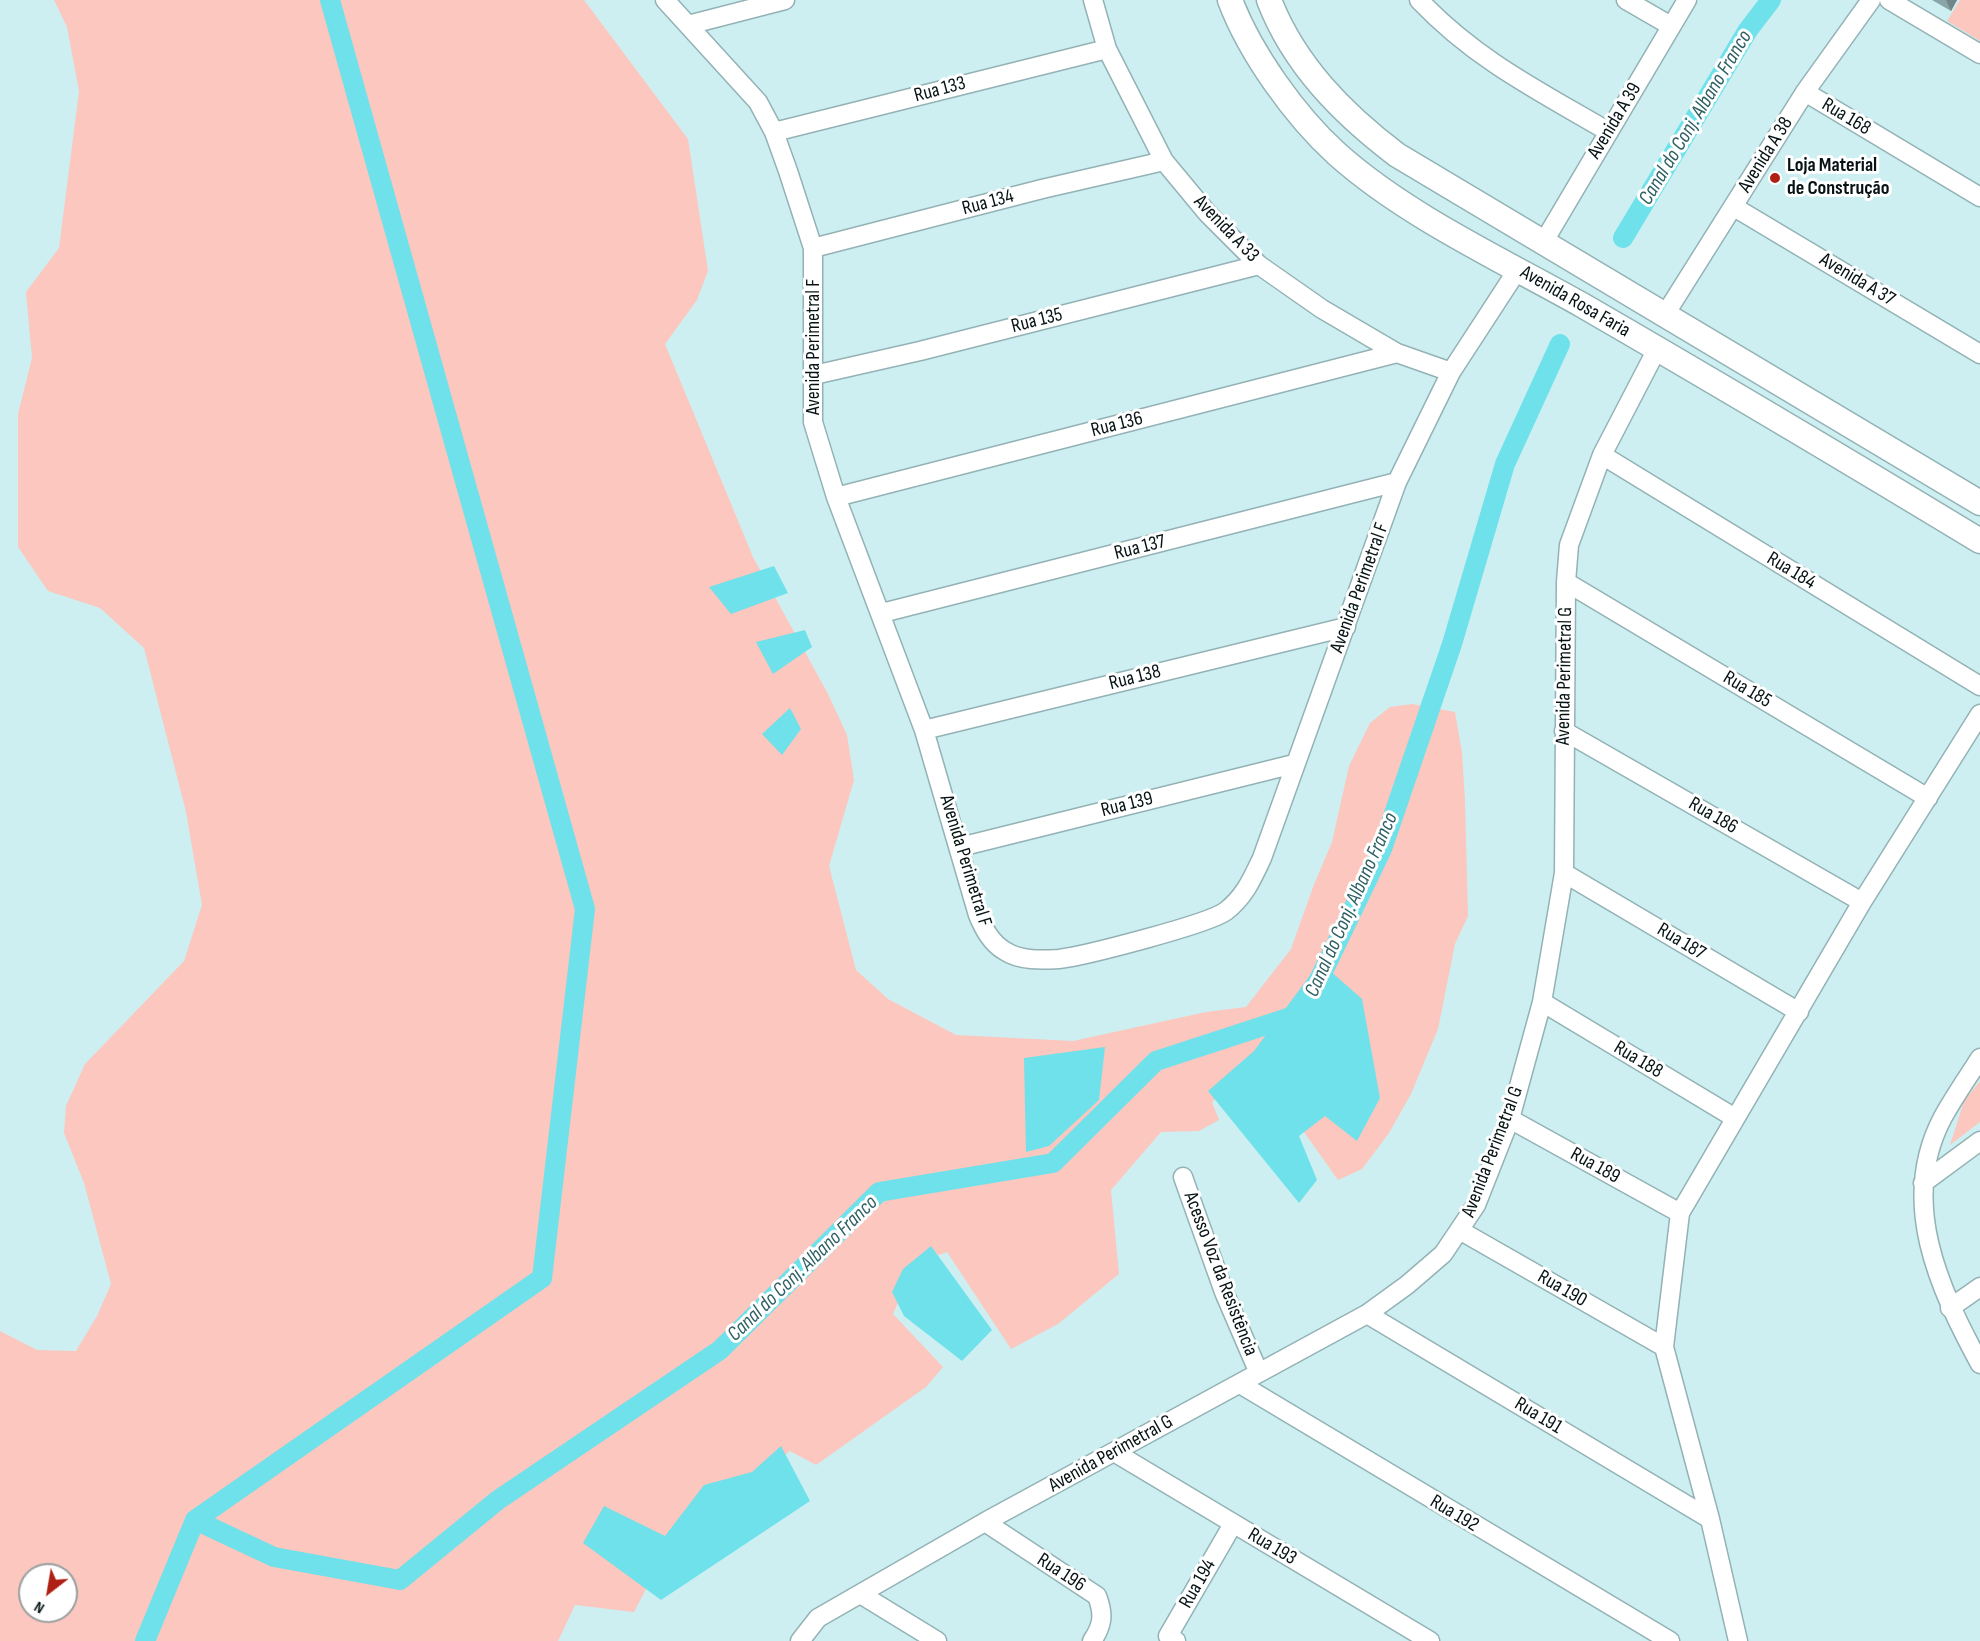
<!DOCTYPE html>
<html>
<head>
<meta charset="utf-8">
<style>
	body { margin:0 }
	#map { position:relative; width:1980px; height:1641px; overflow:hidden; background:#ceeff2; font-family:"Sofia Sans Condensed",sans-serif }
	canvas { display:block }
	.north { position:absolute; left:18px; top:1563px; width:60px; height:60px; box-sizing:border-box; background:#fff; border:2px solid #9ba0a1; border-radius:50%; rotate:211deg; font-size:16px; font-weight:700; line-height:24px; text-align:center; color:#061213 }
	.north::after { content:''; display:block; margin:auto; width:21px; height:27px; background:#af1f13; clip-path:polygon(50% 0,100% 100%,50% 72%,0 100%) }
</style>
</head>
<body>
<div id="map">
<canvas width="1980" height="1641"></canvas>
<div class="north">N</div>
</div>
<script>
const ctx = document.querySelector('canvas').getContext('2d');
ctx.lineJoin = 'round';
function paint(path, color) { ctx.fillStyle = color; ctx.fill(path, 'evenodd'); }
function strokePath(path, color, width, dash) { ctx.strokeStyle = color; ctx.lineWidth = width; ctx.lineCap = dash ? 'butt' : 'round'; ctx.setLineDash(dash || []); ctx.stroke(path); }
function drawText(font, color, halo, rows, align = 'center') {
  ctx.font = font + ' "Sofia Sans Condensed",sans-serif'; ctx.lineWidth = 6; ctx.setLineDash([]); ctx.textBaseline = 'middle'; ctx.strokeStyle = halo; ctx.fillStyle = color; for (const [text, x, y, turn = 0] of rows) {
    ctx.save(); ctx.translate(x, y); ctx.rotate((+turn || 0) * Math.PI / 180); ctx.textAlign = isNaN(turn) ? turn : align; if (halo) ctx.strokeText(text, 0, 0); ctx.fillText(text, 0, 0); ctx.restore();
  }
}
const green = new Path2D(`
	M54,0h530l104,139 20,132 -11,29 -32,44 88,213 75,137 19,41 7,45 -25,86 27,104 32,29 68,36 117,6 133,-29 40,-5 45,-58 22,-62 19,-45 17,-76 21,-43 20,-16 22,-3 43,8 7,41 3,47 3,116 -13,28 -17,85 -27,65 -22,39 -27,36 -24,11 -66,-93 -36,-10 -24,25 7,18 -20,11 -38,1 -50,58 8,84 -61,50 -47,25 -64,-97 -32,12 -22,50 50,53 -17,20 -110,78 -26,-14 -123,98 -33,63 -59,-7 -17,36h-558v-310l37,19 39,1 21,-35 14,-32 -27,-101 -20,-50 2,-27 19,-42 99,-103 18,-56 -16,-93 -42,-164 -44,-40 -52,-17 -30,-44v-133l14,-56 -6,-66 33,-44 20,-157 -12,-64zM30,1575h36v36h-36z
	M1960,0h20v41l-33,-20z
	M1980,1081v41l-30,23 14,-44z`);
const water = new Path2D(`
	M774,566l14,27 -57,21 -22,-27z
	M805,630l7,17 -39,27 -17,-32z
	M790,708l11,21 -19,26 -20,-21z
	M1320,962l42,37 18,99 -23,43 -32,-25 -26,20 18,44 -18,23 -91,-112 46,-40z
	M1105,1047l-6,53 -50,46 -23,6 -2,-94z
	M931,1246l61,84 -30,31 -58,-45 -12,-24 11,-23z
	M781,1446l29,55 -149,99 -78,-57 21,-37 61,30 39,-51 48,-13z`);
const canal = new Path2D(`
	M1623,238l125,-208 23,-30
	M195,1520l79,37 126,23 98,-80 222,-150 159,-158 174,-29 103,-102 147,-48 79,-164 70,-205 53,-180 55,-120
	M145,1641l50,-121 347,-242 43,-369 -255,-909`);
const street = new Path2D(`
	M665,0l93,102 16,30 14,39 25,77v174l23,75 88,233 54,185c6,14 13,28 27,36 15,10 37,9 54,8 25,-3 150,-35 167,-48 19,-15 26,-32 36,-53l135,-376 54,-110 67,-103
	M1093,0l14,49 57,112 44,53 51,51 63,44 75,44 54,19
	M1419,0c57,60 120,91 190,132
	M1626,0l45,26
	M1889,0l91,54
	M688,25l97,-25
	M1805,92l175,105
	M774,132l333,-83
	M1734,207l246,147
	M1543,243l144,-243
	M813,248l229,-59 122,-28
	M1666,313l139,-221 66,-92
	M814,375l106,-24 339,-86
	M1602,455l378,231
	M836,497l561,-144
	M1566,582l362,216
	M882,613l515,-131
	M924,730l422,-103
	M1564,731l298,171
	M960,847l334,-83
	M1564,873l235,139
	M1542,1002l193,116
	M1980,1058c-12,19 -26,39 -37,59 -45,84 -4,171 37,247
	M1510,1119l170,94
	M1183,1177l41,115 34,79
	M1923,1183l57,-42
	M1461,1231l203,116
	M1950,1308l30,-21
	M1367,1314l343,205
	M1240,1384l430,257
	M1114,1452l316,189
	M985,1522l112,74c7,18 6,29 -5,45
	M862,1595l75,46
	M800,1641l18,-23 167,-96 382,-208 40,-29 36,-31 33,-49 34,-86 32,-117 22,-129 2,-291 3,-37 33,-90 55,-106
	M1176,1641l-8,-5 65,-112
	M1738,1641l-28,-122 -46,-172 16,-134 182,-311 118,-188`);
const secondary = new Path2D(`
	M1230,0c20,53 65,116 107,154 68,61 165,106 245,151 133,77 266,156 398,236
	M1269,0c25,65 74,114 128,155l583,348`);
const wall = new Path2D(`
	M1932,0h25l-6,11z`);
const shadedWall = new Path2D(`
	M1946,0h11l-6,11z`);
const markers = [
	[1775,178,6,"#af1f13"]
];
const streetNames = [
	["Rua 133",940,90,-15],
	["Rua 168",1846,117,31],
	["Avenida A 39",1615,121,-59],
	["Avenida A 38",1766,155,-58],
	["Rua 134",988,203,-15],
	["Avenida A 33",1226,229,46],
	["Avenida A 37",1857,280,31],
	["Avenida Rosa Faria",1575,302,30],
	["Rua 135",1037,321,-14],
	["Avenida Perimetral F",814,347,-90],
	["Rua 136",1117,425,-14],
	["Rua 137",1140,548,-14],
	["Rua 184",1791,571,31],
	["Avenida Perimetral F",1360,588,-70],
	["Avenida Perimetral G",1565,676,-89],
	["Rua 138",1135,678,-14],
	["Rua 185",1747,690,31],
	["Rua 139",1127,805,-14],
	["Rua 186",1713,816,30],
	["Avenida Perimetral F",965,861,73],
	["Rua 187",1681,942,31],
	["Rua 188",1638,1060,31],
	["Avenida Perimetral G",1493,1152,-69],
	["Rua 189",1595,1166,29],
	["Acesso Voz da Resistência",1220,1274,69],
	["Rua 190",1562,1289,30],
	["Rua 191",1538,1416,31],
	["Avenida Perimetral G",1111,1454,-29],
	["Rua 192",1454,1514,31],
	["Rua 193",1272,1547,31],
	["Rua 196",1061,1573,33],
	["Rua 194",1198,1584,-60]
];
const poiNames = [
	["Loja Material",1787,166],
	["de Construção",1787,189]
];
const waterNames = [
	["Canal do Conj. Albano Franco",1696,118,-59],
	["Canal do Conj. Albano Franco",1352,905,-66],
	["Canal do Conj. Albano Franco",803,1269,-44]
];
paint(green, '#fbc7be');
paint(water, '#6fe1eb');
strokePath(canal, '#6fe1eb', 20);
strokePath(street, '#93b2b5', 21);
strokePath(secondary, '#93b2b5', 27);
strokePath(street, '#fff', 18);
strokePath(secondary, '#fff', 24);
paint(wall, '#8aa5a8');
paint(shadedWall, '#708688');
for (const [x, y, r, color] of markers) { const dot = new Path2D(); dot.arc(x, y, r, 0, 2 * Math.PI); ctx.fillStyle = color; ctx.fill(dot); strokePath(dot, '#fff', 2); }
drawText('20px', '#061213', '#fff', streetNames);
drawText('bold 20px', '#061213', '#fff', poiNames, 'left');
drawText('italic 21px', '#2e6064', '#fff', waterNames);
</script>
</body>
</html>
